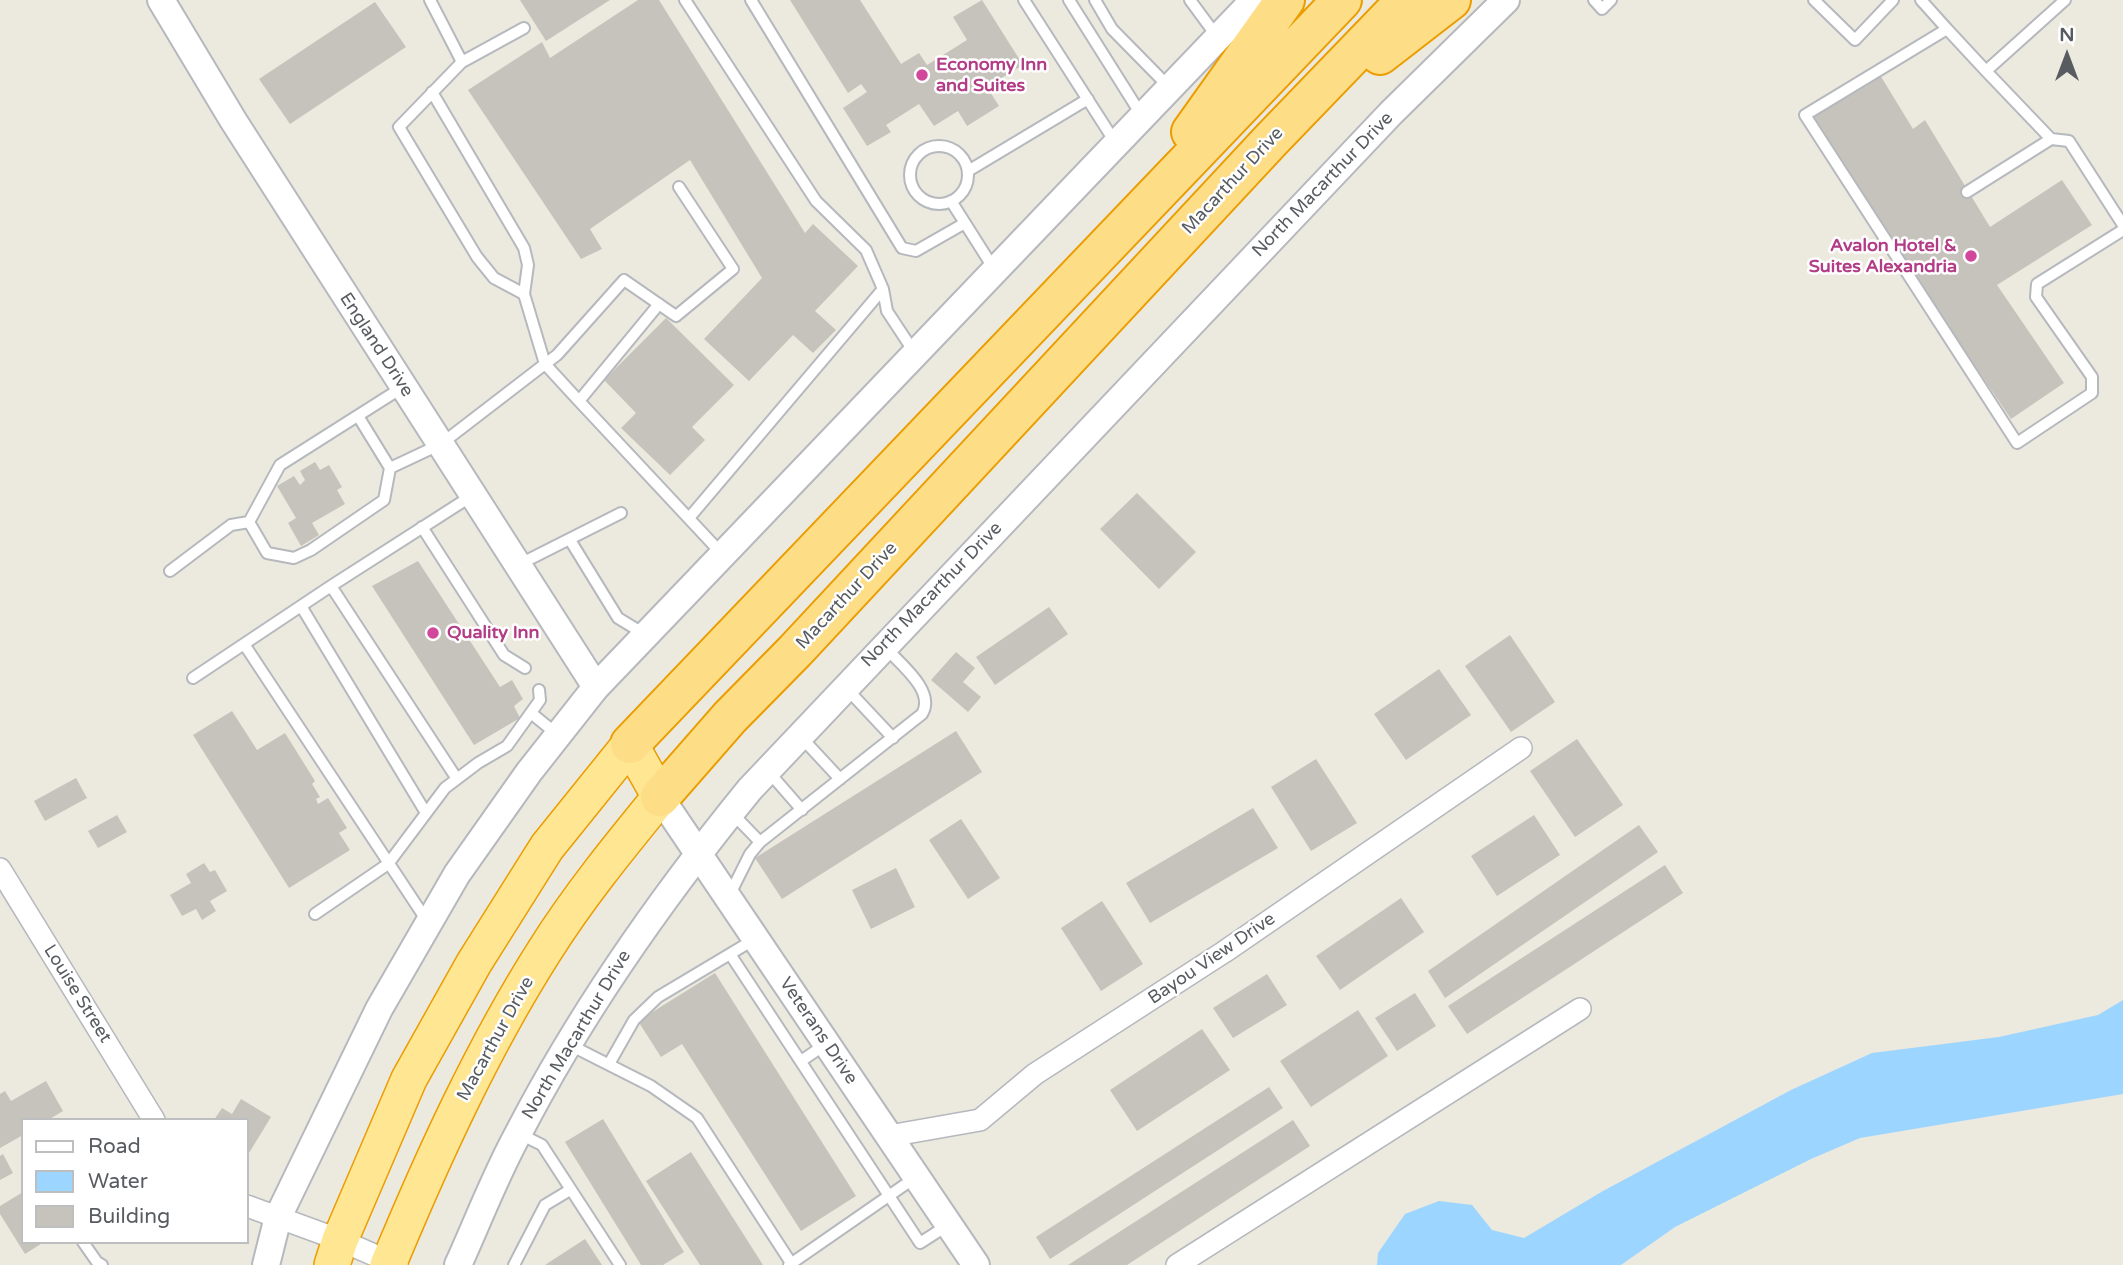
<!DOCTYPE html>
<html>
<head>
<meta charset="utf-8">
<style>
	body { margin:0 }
	#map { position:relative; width:2123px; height:1265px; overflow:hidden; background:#ece9df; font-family:"Varela Round",sans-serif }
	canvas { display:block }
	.legend { position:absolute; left:21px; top:1118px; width:228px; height:126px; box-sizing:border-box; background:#fff; border:2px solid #bcbec0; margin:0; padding:9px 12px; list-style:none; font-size:21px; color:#585c61 }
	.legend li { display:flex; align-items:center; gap:14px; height:35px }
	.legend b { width:35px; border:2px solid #bcbec0 }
	.north { position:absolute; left:2032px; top:21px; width:70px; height:70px; -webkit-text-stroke:5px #fff; paint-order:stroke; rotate:0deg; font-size:19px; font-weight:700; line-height:28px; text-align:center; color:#585c61 }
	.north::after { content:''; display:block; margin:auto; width:24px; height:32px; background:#585c61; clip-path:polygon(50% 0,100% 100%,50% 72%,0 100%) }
</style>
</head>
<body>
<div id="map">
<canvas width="2123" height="1265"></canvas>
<ul class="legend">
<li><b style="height:9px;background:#fff"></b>Road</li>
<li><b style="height:19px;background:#9cd5ff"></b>Water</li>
<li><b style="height:19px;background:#c6c3bc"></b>Building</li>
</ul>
<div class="north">N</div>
</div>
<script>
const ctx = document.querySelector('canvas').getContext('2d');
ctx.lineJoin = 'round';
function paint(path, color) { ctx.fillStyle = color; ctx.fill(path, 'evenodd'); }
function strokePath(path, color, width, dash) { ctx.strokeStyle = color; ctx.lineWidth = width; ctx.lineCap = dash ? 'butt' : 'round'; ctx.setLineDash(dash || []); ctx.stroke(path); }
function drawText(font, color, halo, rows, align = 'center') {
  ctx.font = font + ' "Varela Round",sans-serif'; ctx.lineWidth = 5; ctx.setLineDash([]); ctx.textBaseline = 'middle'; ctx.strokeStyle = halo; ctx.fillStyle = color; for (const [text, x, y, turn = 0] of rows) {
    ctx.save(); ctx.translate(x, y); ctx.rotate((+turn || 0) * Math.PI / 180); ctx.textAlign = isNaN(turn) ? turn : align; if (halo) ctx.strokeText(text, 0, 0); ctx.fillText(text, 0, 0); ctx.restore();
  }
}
const water = new Path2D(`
	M2123,1000v94l-263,44 -49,21 -136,68 -54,38h-244l1,-12 27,-39 34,-13 33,4 20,25 32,8 79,-47 188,-101 81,-37 127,-16 99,-22z`);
const building = new Path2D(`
	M520,0h90l-64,41z
	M638,0h21l146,233 8,-9 45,42 -43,45 21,19 -23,23 -20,-18 -44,46 -45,-42 58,-61 -72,-118 -100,69 12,20 -21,10 -113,-169 74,-48 8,16z
	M790,0h70l41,64 18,-11 8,12 40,-25 -14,-23 29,-17 41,65 -36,22 12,19 -32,20 -9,-15 -24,15 -15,-22 -33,21 5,7 -24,14 -24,-38 24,-16 -6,-8 -13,9z
	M375,2l31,45 -116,77 -31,-45z
	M1877,70l36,59 12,-9 65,107 72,-47 30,45 -95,60 67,98 -53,36 -206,-304z
	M666,318l68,67 -42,42 13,13 -35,35 -49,-47 15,-15 -32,-33z
	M315,462l5,8 9,-5 13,22 -5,3 8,14 -33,19 7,12 -18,11 -13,-23 8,-5 -19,-32 17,-10 6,9 5,-5 -5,-9z
	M1137,493l59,59 -37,37 -59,-60z
	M418,561l82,126 12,-7 11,19 -9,7 6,12 -46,27 -102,-159z
	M1049,607l19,27 -73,51 -19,-28z
	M1510,635l45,67 -44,30 -46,-66z
	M956,652l19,16 -12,14 18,15 -13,15 -37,-32z
	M1439,669l32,46 -65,45 -32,-46z
	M232,711l25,39 28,-17 30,48 -3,3 8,13 -4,2 2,5 10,-6 19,30 -8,5 11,17 -61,38 -96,-153z
	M956,731l26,41 -200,127 -27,-41z
	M1577,739l46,66 -48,32 -45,-66z
	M1316,759l41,64 -46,28 -40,-64z
	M76,778l11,20 -42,23 -11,-20z
	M1253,808l25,40 -128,75 -24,-40z
	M117,815l10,17 -29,16 -10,-17z
	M1534,815l26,40 -63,41 -26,-40z
	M961,819l39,59 -32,21 -39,-59z
	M1639,825l19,27 -213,146 -17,-27z
	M204,863l6,9 5,-2 12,21 -17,10 6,10 -14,9 -6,-11 -14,7 -12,-21 21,-12 -5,-9z
	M1665,865l18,28 -216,141 -19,-28z
	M896,868l19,39 -44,22 -19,-39z
	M1401,898l23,34 -84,58 -24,-34z
	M1102,901l41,63 -42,27 -40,-63z
	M715,973l141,223 -55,35 -119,-187 -21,13 -23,-36z
	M1267,974l20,31 -54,33 -20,-30z
	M1415,993l21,33 -39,25 -22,-33z
	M1358,1010l30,46 -77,51 -31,-46z
	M1202,1029l28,41 -93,61 -27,-41z
	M46,1081l17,30 -15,9h-25v15l-23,13v-54l5,-3 6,10z
	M1269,1087l14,21 -233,151 -14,-22z
	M241,1099l30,18 -22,36 -2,-33h-33l8,-12 10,6z
	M603,1119l81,133 -21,13h-22l-76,-123z
	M1293,1120l17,26 -183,119h-59z
	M691,1152l72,113h-63l-54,-84z
	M3,1154l10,19 -13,7v-24z
	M23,1192v50h21l-19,12 -25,-40v-8z
	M585,1239l17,26h-57z`);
const service = new Path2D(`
	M430,0l32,62 -63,65 78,130 17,21 30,16 21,70 34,37 80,-97
	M685,0l131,201 50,49 17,39 -194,229
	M751,0l151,248 14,3 49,-28
	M1024,0l91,142
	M1069,0l73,116
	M1095,0l17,29 58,59
	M1190,0l28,38
	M1594,0l8,9 9,-9
	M1814,0l41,40 38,-40
	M1921,0l26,29 -142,86 212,328 75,-50v-16l-56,-80 1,-13 86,-54
	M2065,0l-79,71 65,68 18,2 54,84
	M1947,29l39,42
	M462,62l62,-34
	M432,92l92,156 4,17 -4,29
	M910 175a29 29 0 1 1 58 0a29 29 0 1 1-58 0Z
	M968,171l120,-72
	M1967,192l84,-53
	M951,201l43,68
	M883,289l4,22 29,44
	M579,401l144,154
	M358,416l32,52 51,-24 104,-80 12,-9 67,-75 52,36 57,-47 -54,-82
	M390,468l-6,32 -73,50 -17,8 -27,-5 -18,-31 31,-57 123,-78
	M422,527l82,128 21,13
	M570,540l48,78 28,17
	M518,565l103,-52
	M170,571l61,-46 18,-3
	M331,586l126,193
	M301,606l125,207
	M244,644l183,277
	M193,678l138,-92 142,-91
	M847,689l46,49
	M531,713l27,22
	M801,737l39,42
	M767,770l35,40
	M731,812l29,30
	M729,896l21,-42 10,-12 162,-128c14,-23 -22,-50 -36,-66
	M315,914l73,-50 57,-76 33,-25 29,-17 33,-46 -1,-10
	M730,954l190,289 28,-18
	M568,1044l83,42 46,32 94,145
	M801,1061l25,-17
	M609,1064l25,-44 24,-23 97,-58
	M518,1133l24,12 78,120
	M83,1242l14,20 5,3
	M514,1265l31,-60 25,-15
	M789,1265l127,-88`);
const minor = new Path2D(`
	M0,869l154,251
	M889,1136l91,-16 55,-46 189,-122 297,-204
	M247,1206l93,34 57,25
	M1177,1265l403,-256`);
const tertiary = new Path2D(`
	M161,0l72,120 363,567
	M660,797l316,468
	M266,1265l12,-48 101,-208 78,-135 72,-102 67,-85 658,-687
	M458,1265c20,-44 37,-89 60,-131 64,-124 144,-237 232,-345l641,-676 115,-113`);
const trunk = new Path2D(`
	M332,1265l8,-25 69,-161 65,-116 73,-116 83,-103 30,53c-40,49 -81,99 -115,153 -63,99 -112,207 -157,315`);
const motorway = new Path2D(`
	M1380,55l71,-55
	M1191,132l94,-132
	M630,744l712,-744
	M660,797l70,-80 65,-66 476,-511 135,-140`);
const markers = [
	[922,75,7,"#d1479c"],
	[1971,256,7,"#d1479c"],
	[433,633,7,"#d1479c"]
];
const hotelNames = [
	["Economy Inn",936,65],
	["and Suites",936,86],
	["Avalon Hotel &",1957,246,"right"],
	["Suites Alexandria",1957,267,"right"],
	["Quality Inn",447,633]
];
const streetNames = [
	["Macarthur Drive",1233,181,-47],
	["North Macarthur Drive",1323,185,-46],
	["England Drive",376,345,57],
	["North Macarthur Drive",932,595,-46],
	["Macarthur Drive",847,596,-47],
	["Bayou View Drive",1212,959,-34],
	["Louise Street",77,994,58],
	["Veterans Drive",818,1031,56],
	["North Macarthur Drive",577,1035,-59],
	["Macarthur Drive",496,1039,-61]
];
paint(water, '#9cd5ff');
paint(building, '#c6c3bc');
strokePath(service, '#b5b8bd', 14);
strokePath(minor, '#b5b8bd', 24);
strokePath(tertiary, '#b5b8bd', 30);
strokePath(trunk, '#eb9d00', 38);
strokePath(motorway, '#eb9d00', 42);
strokePath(service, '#fff', 10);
strokePath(minor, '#fff', 21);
strokePath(tertiary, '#fff', 26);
strokePath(trunk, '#fee693', 35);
strokePath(motorway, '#fddd85', 38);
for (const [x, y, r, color] of markers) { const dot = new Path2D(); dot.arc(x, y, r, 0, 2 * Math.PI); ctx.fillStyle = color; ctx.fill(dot); strokePath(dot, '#fff', 2.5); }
drawText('bold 18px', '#b23c85', '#fff', hotelNames, 'left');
drawText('18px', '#585c61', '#fff', streetNames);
</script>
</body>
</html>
